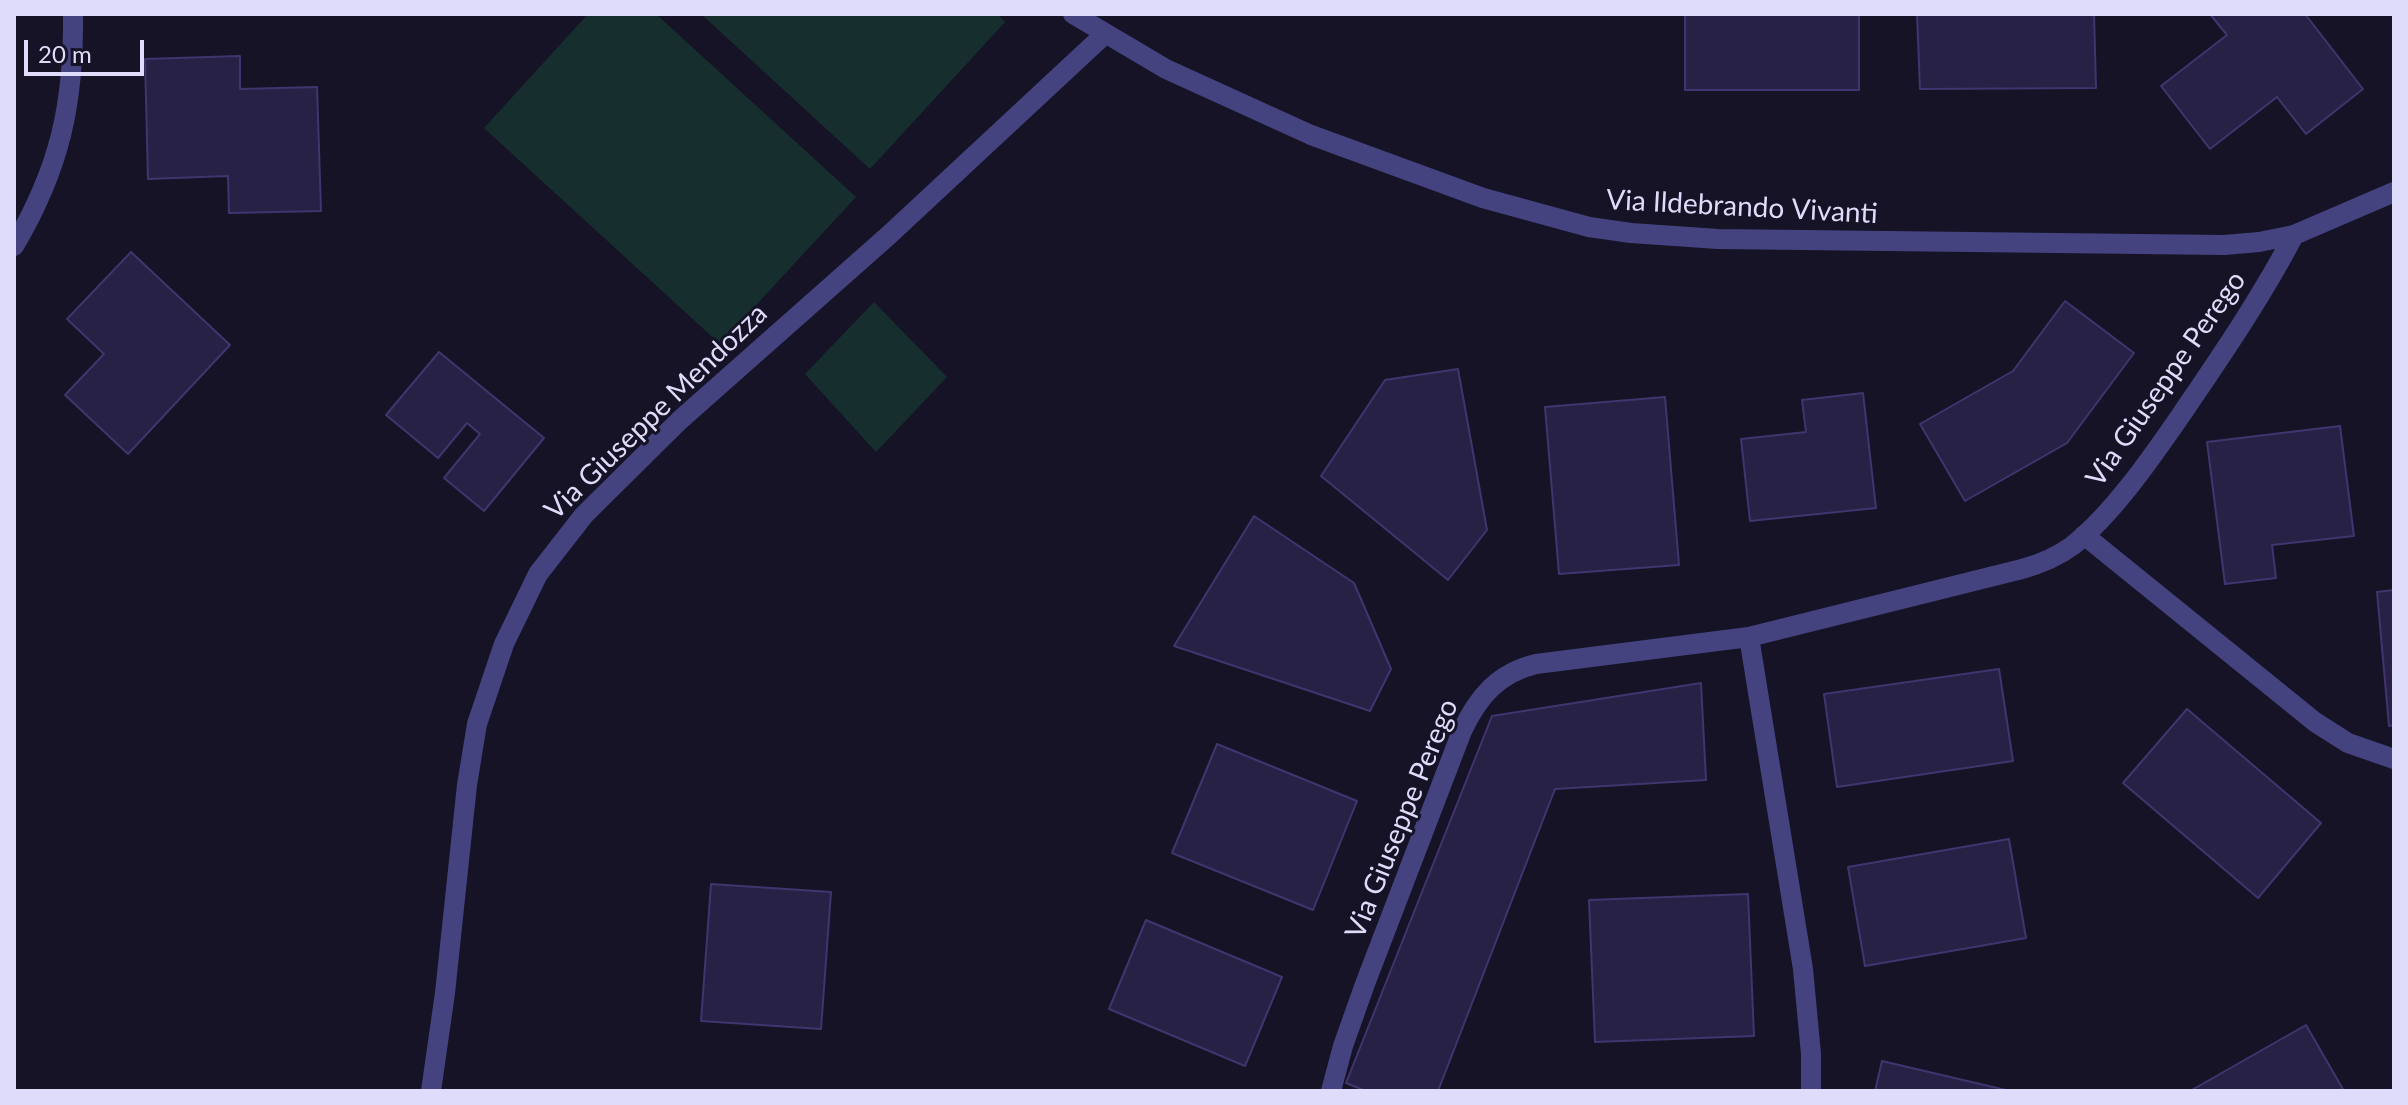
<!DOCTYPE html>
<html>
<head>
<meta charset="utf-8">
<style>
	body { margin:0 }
	#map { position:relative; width:2408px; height:1105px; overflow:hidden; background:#161326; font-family:Lato,sans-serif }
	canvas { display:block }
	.frame { position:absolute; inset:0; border:16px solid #dfdcfb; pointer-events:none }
	.scale { position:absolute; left:24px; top:40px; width:120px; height:36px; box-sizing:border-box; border:4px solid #dfdcfb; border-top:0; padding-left:10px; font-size:24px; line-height:28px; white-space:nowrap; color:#dfdcfb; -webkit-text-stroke:6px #161326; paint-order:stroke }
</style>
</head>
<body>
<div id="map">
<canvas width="2408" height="1105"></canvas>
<div class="frame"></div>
<div class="scale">20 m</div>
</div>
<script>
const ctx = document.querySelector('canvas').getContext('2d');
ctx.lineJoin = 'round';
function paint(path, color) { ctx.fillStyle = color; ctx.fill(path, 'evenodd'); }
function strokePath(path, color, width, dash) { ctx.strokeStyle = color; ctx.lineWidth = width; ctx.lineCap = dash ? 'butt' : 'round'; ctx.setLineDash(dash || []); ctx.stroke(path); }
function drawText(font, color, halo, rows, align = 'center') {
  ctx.font = font + ' Lato,sans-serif'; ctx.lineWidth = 6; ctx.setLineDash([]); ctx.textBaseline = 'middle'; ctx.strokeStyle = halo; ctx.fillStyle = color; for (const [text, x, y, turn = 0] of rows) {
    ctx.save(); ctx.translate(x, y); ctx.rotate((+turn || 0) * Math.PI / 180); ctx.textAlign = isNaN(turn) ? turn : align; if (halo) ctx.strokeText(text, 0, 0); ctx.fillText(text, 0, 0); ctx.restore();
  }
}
const green = new Path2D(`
	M588,14h68l200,183 -136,147 -236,-216z
	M701,14h296l8,8 -135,147z
	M874,302l73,75 -71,75 -71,-78z`);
const building = new Path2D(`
	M1685,14h174v76h-174z
	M1917,14h177l2,74 -176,1z
	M2210,14h95l58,75 -57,45 -29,-37 -67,52 -49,-63 66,-51z
	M240,56v33l77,-2 4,124 -92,2 -1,-37 -80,3 -3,-120z
	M131,252l99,93 -102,109 -63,-59 39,-41 -37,-35z
	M2065,301l69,52 -67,90 -102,58 -45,-77 93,-53z
	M439,352l105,86 -60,73 -40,-33 36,-44 -13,-11 -29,35 -52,-43z
	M1458,369l29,161 -39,50 -127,-104 64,-96z
	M1863,393l13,115 -126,13 -9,-82 65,-7 -4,-32z
	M1665,397l14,168 -120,9 -14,-167z
	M2340,426l14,110 -82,9 4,33 -51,6 -18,-142z
	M1254,516l100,67 37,86 -21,42 -196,-65z
	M2394,590v135l-5,1 -12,-134z
	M1999,669l14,92 -176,26 -13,-93z
	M1701,683l5,97 -151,9 -117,302h-72l-20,-8 146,-367z
	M2187,709l134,114 -63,75 -135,-115z
	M1217,744l140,57 -44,109 -141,-57z
	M2009,839l17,99 -161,28 -17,-99z
	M711,884l120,8 -10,137 -120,-8z
	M1748,894l6,142 -159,6 -6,-142z
	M1146,920l136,57 -37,89 -136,-57z
	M2306,1025l38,66h-154z
	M1882,1061l128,30h-135z`);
const minor = new Path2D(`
	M1073,14l93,55 145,66 172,63 106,29 42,6 87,6 506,6 35,-3 35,-7 100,-43
	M14,246c46,-78 60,-142 59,-232
	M2084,535l231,187 33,21 46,16
	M1749,637l54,332 8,85v37
	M431,1091l14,-98 22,-208 10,-61 27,-80 34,-70 46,-59 96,-95 209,-185 216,-201
	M1331,1091l12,-45 22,-62 97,-253c16,-34 36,-58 74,-67l213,-27 273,-68c18,-5 35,-12 50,-23 40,-31 80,-89 109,-131 40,-59 80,-117 113,-180`);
const streetNames = [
	["Via Ildebrando Vivanti",1742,207,3],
	["Via Giuseppe Perego",2166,379,-55],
	["Via Giuseppe Mendozza",656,412,-44],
	["Via Giuseppe Perego",1402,819,-68]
];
paint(green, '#162f2e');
paint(building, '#272145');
strokePath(building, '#40356e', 2);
strokePath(minor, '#444380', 20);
drawText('28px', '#dfdcfb', '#161326', streetNames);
</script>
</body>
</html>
